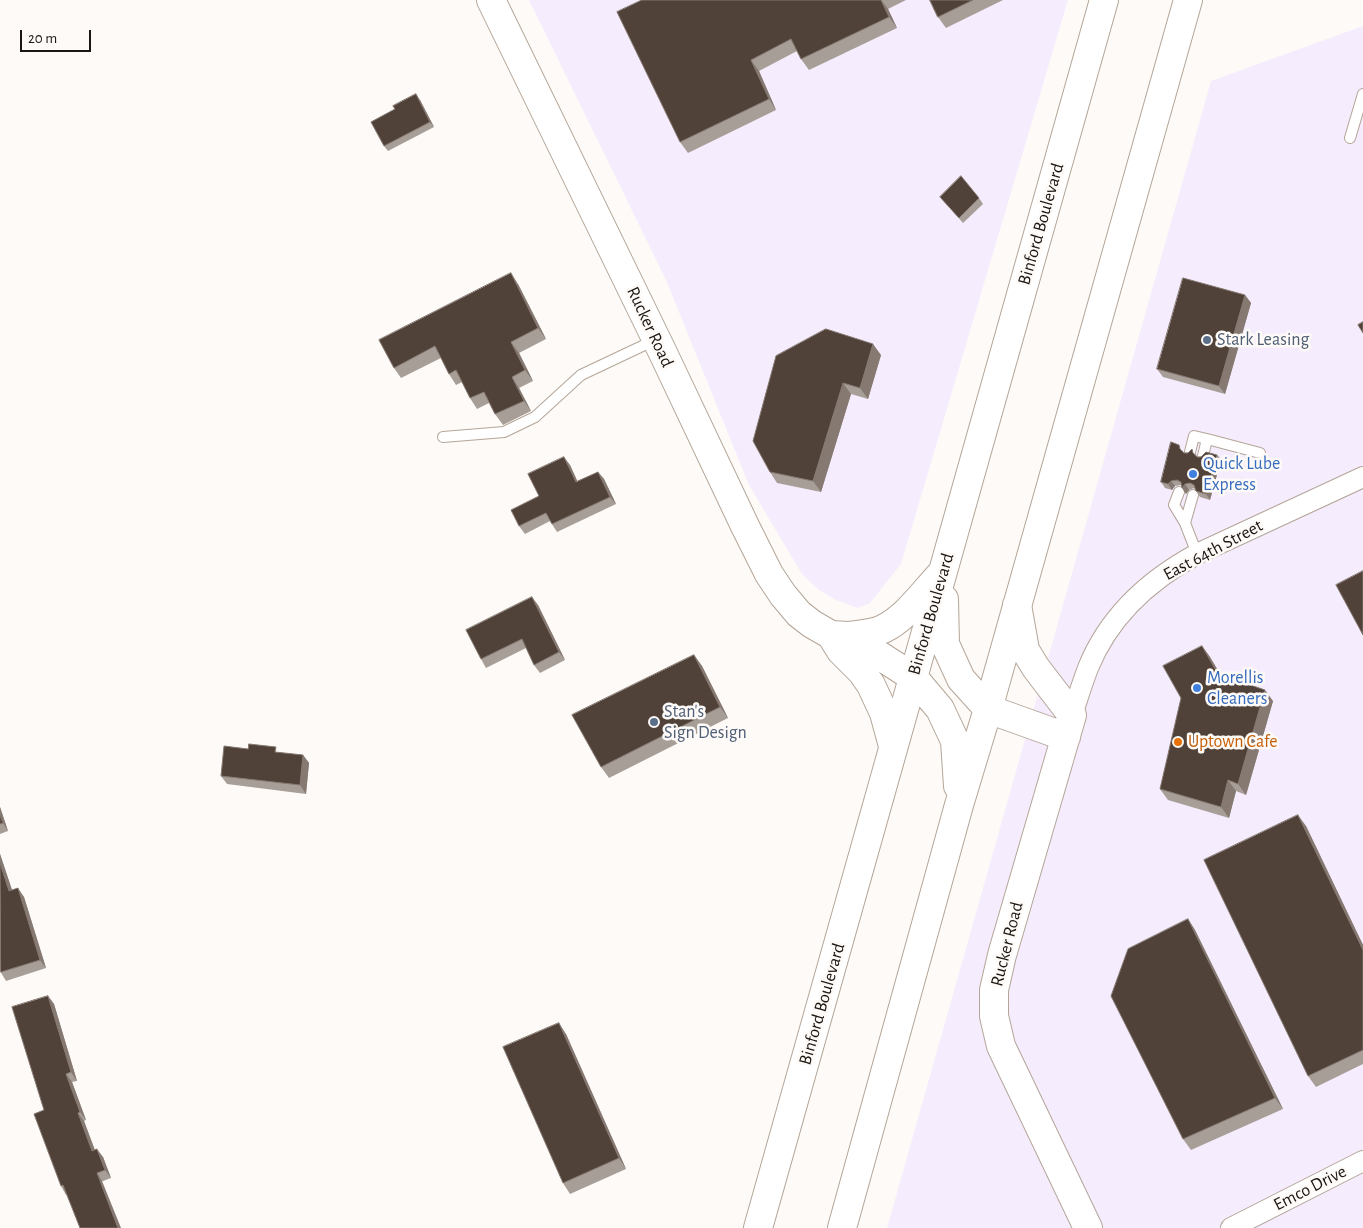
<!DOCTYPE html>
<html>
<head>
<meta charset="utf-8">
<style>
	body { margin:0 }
	#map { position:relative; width:1363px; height:1228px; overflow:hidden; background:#fdfaf7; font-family:"Alegreya Sans",sans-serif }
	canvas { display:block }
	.scale { position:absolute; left:20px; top:30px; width:71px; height:22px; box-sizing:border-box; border:2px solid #1b1611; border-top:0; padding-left:6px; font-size:15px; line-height:18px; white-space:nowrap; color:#1b1611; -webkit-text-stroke:4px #fdfaf7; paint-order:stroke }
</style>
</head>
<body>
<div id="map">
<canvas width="1363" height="1228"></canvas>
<div class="scale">20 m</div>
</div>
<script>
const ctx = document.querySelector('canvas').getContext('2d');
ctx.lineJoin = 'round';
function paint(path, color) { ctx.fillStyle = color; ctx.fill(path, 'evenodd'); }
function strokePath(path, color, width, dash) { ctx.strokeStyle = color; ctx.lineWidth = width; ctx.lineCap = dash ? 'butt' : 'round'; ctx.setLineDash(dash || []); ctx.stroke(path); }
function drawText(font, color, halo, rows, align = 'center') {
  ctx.font = font + ' "Alegreya Sans",sans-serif'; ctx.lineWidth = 5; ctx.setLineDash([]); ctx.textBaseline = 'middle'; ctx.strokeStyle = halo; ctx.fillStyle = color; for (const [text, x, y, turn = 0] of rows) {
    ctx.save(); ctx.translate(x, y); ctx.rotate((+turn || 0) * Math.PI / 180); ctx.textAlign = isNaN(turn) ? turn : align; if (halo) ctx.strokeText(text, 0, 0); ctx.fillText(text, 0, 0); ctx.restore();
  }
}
const commercial = new Path2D(`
	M529,0h539l-167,564 -31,39 -12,5 -22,-8 -17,-10 -17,-16 -53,-89 -83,-205z
	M1363,26v1202h-476l324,-1147z`);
const lane = new Path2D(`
	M1350,138l13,-44
	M443,437l61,-5 31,-15 46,-42 74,-35
	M1190,452l4,-16 13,3
	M1203,456l4,-17 53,14
	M1179,492l-5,13 11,18 12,31
	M1185,523l8,-28`);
const street = new Path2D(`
	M1072,715c5,-15 10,-31 16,-47 21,-52 61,-88 109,-114l166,-77
	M1231,1228l132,-67`);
const secondary = new Path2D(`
	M491,0l172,353 82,173 24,48 14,21 16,19 13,10 19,11 18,1 64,41
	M1017,605l8,45 11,18 36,47 -70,240 -8,35v26l7,30 87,182
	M831,635l10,16 21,21 9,13 13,28 9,33
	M988,709l78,28`);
const primary = new Path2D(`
	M944,599l1,45 16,35 27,30
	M849,636c11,-2 24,-2 34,-7 23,-11 40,-36 57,-54
	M913,677l27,32 15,32 3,45
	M758,1228l346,-1228
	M842,1228l117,-423 29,-96 200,-709`);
const wall = new Path2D(`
	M642,0h264l-18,9 9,19 -88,42 -8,-11 -4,-8 -38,20 17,39 -88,43 -8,-11z
	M930,0h73l-57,28 -8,-11z
	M420,100l14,27 -46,24 -4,-5z
	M940,197l39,1 4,6 -20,19z
	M518,284l28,55 -27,14 14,28 -14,7 12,23 -28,14 -8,-11 -6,-11 -12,6 -7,-11 -8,-16 -6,3 -7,-11 -8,-16 -40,20 -7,-10z
	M1245,295l6,8 -26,91 -62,-17 -6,-8z
	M881,355l-13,44 -17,-5 -30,98 -44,-9 -7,-11 -17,-31z
	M1183,450v2l13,2 1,3 20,-2 4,5 -11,40 -10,-3 -6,-9 -5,2 -3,4 -5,-9 -6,1 -3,4 -7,-2 -4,-6z
	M570,465l7,16 21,-9 6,7 12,25 -59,28 -7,-11 -25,13 -6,-8 20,-30z
	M538,605l27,55 -25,13 -6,-8 -8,-17 -40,20 -5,-9z
	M1202,646l8,11 10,17 53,27 -27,94 -10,-4 -7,27 -61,-18 -8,-11z
	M694,655l8,11 26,52 -119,60 -8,-11z
	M248,749l55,6 6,8 -3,31 -79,-10 -6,-8z
	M0,807l8,24 -8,3z
	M1306,826l57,119v119l-47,23 -8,-11z
	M0,854l12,36 12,7 22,71 -40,13 -6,-10z
	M1188,919l7,11 88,179 -92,41 -8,-11z
	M48,996l6,8 23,77 -5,1 14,38 -2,1 11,29 8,7 8,21 -45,17 -5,-9 -17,-76z
	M566,1034l60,135 -56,25 -7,-11z`);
const shadedWall = new Path2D(`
	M881,0l7,9 9,19 -8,-11z
	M751,60l8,11 17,39 -7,-11z
	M416,94l4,6 14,27 -4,-5z
	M511,273l7,11 28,55 -8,-11z
	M1245,295l6,8 -26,91 -6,-8z
	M511,342l8,11 14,28 -8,-11z
	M873,344l8,11 -13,44 -8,-11z
	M512,377l7,11 12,23 -7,-10z
	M843,383l8,11 -30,98 -8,-11z
	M1217,455l4,5 -11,40 -4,-6z
	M564,457l6,8 11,24 -5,-7z
	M598,472l6,7 12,25 -6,-7z
	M1171,481l4,5 -3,4 -4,-6z
	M1185,484l4,6 -3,4 -4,-6z
	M532,597l6,8 27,55 -6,-8z
	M1202,646l8,11 16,27 -8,-10z
	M694,655l8,11 26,52 -8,-11z
	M1265,690l8,11 -27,94 -8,-11z
	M303,755l6,8 -3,31 -6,-9z
	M1228,780l8,11 -7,27 -8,-11z
	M0,807l8,24 -5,-8 -3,-8z
	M1298,815l8,11 57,119v5z
	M0,854l15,45 -6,-8 -9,-28z
	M18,888l6,9 22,71 -6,-8z
	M1188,919l7,11 88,179 -8,-11z
	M48,996l6,8 23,77 -6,-9z
	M559,1023l7,11 60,135 -7,-11z
	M66,1074l6,8 14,38 -6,-8z
	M78,1113l6,8 14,38 -6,-8z
	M97,1149l6,8 8,21 -6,-8z
	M97,1173l5,8 19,47h-3z`);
const building = new Path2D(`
	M642,0h239l8,17 -88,42 -10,-20 -40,21 18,39 -89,43 -63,-130z
	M930,0h43l-35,17z
	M416,94l14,28 -46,24 -13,-24 24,-13 -2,-3z
	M961,176l18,22 -20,20 -19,-21z
	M511,273l27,55 -27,14 14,28 -13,7 12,24 -29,13 -11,-22 -14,6 -14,-28 -7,4 -14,-28 -41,22 -15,-28z
	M1183,278l62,17 -26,91 -62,-17z
	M1363,322v11l-5,-8z
	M826,329l47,15 -13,44 -17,-5 -30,98 -43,-9 -17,-31 23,-85z
	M1171,442l8,3 1,4 4,4h4l4,-4 1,4 4,4h4l5,-5 11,3 -11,39 -10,-3 -2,-6 -4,-2 -5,1 -3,4 -1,-6 -4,-2 -6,1 -3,3 -7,-2z
	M564,457l12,25 22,-10 12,25 -58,27 -6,-11 -27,13 -8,-16 28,-14 -11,-22z
	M1363,571v64l-27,-50z
	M532,597l27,55 -25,13 -12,-26 -41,20 -15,-29z
	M1202,646l16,28 47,16 -27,94 -10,-4 -7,27 -61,-18 21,-91 -18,-32z
	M694,655l26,52 -119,60 -29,-52z
	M249,744l27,3 -1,5 28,3 -3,30 -79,-9 3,-30 24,3z
	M0,815l3,8 -3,1z
	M1298,815l65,135v100l-55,26 -104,-216z
	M0,863l9,28 9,-3 22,72 -39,12z
	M1188,919l87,179 -92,41 -72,-143 17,-47z
	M48,996l23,76 -5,2 14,38 -2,1 14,38 5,-2 8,21 -8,3 21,55h-38l-17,-43 -2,1 -27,-72 10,-4 -32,-103z
	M559,1023l60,135 -56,25 -60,-136z`);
const markers = [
	[1207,340,5,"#5c6f8a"],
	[1193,474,5,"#3f7fe0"],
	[1197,688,5,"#3f7fe0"],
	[654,722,5,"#5c6f8a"],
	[1178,742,5,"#e8710a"]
];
const streetNames = [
	["Binford Boulevard",1041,224,-74],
	["Rucker Road",650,327,65],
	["East 64th Street",1213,550,-28],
	["Binford Boulevard",931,614,-74],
	["Rucker Road",1007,944,-76],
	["Binford Boulevard",822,1004,-74],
	["Emco Drive",1310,1188,-27]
];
const serviceNames = [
	["Stark Leasing",1217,340],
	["Stan's",664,712],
	["Sign Design",664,733]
];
const shopNames = [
	["Quick Lube",1203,464],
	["Express",1203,485],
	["Morellis",1207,678],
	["Cleaners",1207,699]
];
const foodNames = [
	["Uptown Cafe",1188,742]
];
paint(commercial, '#f5edfd');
strokePath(lane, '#b4a598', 12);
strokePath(street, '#b4a598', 22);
strokePath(secondary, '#b4a598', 30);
strokePath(primary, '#b4a598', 30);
strokePath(lane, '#fff', 10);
strokePath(street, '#fff', 20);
strokePath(secondary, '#fff', 28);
strokePath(primary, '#fff', 28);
paint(wall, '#a79e98');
paint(shadedWall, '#857972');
paint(building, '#514239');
strokePath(building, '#857972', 1);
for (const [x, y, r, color] of markers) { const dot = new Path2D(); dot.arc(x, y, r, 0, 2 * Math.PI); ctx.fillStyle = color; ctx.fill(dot); strokePath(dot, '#fdfaf7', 2); }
drawText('18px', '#1b1611', '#fdfaf7', streetNames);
drawText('18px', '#4e5e75', '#fdfaf7', serviceNames, 'left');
drawText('18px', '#366cbe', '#fdfaf7', shopNames, 'left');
drawText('18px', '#c56008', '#fdfaf7', foodNames, 'left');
</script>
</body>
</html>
